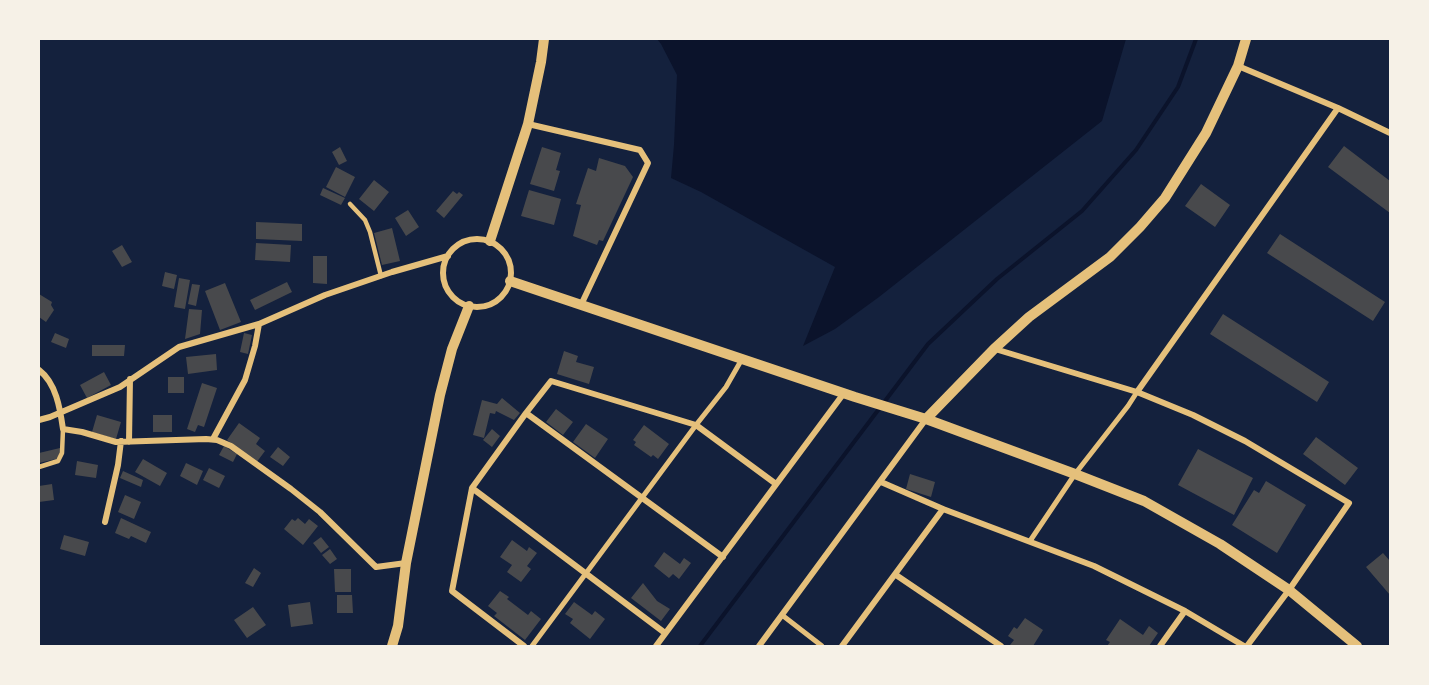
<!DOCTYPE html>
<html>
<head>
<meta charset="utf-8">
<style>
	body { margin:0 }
	#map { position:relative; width:1429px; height:685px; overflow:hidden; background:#14213d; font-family:Lato,sans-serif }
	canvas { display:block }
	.frame { position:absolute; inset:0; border:40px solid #f6f1e7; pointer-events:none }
</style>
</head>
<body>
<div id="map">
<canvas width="1429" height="685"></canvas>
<div class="frame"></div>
</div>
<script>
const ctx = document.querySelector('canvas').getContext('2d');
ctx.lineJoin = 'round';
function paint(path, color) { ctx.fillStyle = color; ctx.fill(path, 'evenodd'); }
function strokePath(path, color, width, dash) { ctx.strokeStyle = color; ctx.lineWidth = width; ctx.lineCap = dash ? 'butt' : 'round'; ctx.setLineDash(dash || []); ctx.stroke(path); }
const water = new Path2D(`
	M657,39h469l-24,82 -223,176 -44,32 -32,17 32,-79 -134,-75 -30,-14 3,-33 3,-70 -16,-31z`);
const stream = new Path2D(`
	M700,646l228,-302 69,-65 85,-68 54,-61 42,-63 18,-48`);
const building = new Path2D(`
	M1344,146l46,35v32l-62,-46z
	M340,147l7,14 -8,4 -7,-13z
	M542,147l19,6 -5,17 4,1 -6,20 -24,-7z
	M599,158l26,8 8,11 -30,64 -4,-1 -2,5 -24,-9 8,-31 -5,-1 12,-36 8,3z
	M336,167l19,10 -10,20 -19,-10z
	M374,180l15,12 -15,19 -15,-12z
	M1201,184l29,21 -15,22 -30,-21z
	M323,188l22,10 -4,7 -21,-10z
	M529,190l32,9 -7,26 -33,-9z
	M453,191l4,3 2,-2 4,3 -19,23 -8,-7z
	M408,210l11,17 -13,9 -11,-18z
	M256,222l46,2v17l-46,-2z
	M392,228l8,33 -18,4 -8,-32z
	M1280,234l105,68 -12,19 -106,-68z
	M256,243l35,2 -1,17 -35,-2z
	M122,245l10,17 -10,5 -10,-16z
	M313,256h14v28l-14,-1z
	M165,272l12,3 -3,14 -12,-3z
	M179,278l11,2 -5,29 -11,-2z
	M287,282l5,10 -37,18 -5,-10z
	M225,283l16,39 -21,8 -15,-39z
	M192,284l8,1 -4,21 -8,-2z
	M39,294l13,8 -1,3 3,5 -8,12 -7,-5z
	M189,309l13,1 -2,24 -15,5z
	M1223,314l106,68 -12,20 -107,-68z
	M55,333l14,6 -3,9 -15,-6z
	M244,333l8,2 -4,19 -8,-2z
	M92,345h33l-1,11h-32z
	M564,351l14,5 -2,6 18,5 -5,17 -32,-10z
	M216,354l1,16 -29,4 -2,-17z
	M104,372l7,13 -24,13 -7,-13z
	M168,377h16v16h-16z
	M202,383l15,5 -13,39 -6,-2 -3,7 -8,-3z
	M502,398l18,15 -6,7 -18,-9 -1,3 -5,-1 -6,25 -11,-3 9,-35 15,4z
	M556,409l17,13 -10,13 -17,-13z
	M97,415l24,7 -5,17 -24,-7z
	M153,415h19v17h-19z
	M239,423l21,15 -4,6 9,7 -9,12 -29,-23z
	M586,424l22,15 -13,19 -22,-16z
	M644,425l25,19 -11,15 -5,-4 -2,2 -17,-12 2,-3 -3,-2z
	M492,429l8,7 -8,11 -9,-7z
	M1316,437l42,31 -13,17 -42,-31z
	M224,446l13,8 -4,8 -14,-7z
	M278,447l12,10 -7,9 -13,-9z
	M60,448v6l-4,5 -17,4v-10z
	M1198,449l55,29 -19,37 -56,-30z
	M143,459l24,14 -7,13 -25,-14z
	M77,461l21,4 -2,13 -21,-3z
	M186,463l17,8 -6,14 -17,-9z
	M209,468l16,8 -6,12 -16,-8z
	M123,471l20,9 -2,7 -21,-9z
	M910,474l25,8 -4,15 -25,-8z
	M1266,481l40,24 -29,48 -45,-28 22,-35 5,3z
	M52,484l2,16 -15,2v-16z
	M125,495l16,7 -7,17 -16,-7z
	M121,518l30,14 -5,11 -15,-7 -2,3 -14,-6z
	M298,518l7,6 4,-5 9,7 -15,19 -19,-16 8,-10 3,2z
	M64,535l25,7 -4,14 -25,-7z
	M321,537l8,10 -8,6 -8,-10z
	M512,540l15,11 2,-4 8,6 -10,13 4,3 -10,13 -14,-10 5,-7 -12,-8z
	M330,549l7,10 -7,5 -8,-9z
	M664,552l16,12 4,-6 7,5 -12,16 -6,-5 -4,4 -15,-12z
	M1383,553l7,8v34l-24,-28z
	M254,568l7,5 -8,14 -8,-4z
	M334,569h17v23h-16z
	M643,583l14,18 13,8 -9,12 -30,-23z
	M500,591l9,6 -2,2 21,16 3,-4 10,8 -16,21 -31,-24 3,-3 -9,-7z
	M337,595h15l1,18h-16z
	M310,602l3,22 -22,3 -3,-22z
	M574,602l18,13 3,-4 10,8 -15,20 -20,-16 3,-4 -8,-5z
	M253,607l13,18 -19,13 -13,-18z
	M1025,618l18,12 -10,16h-21l-2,-1 4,-5 -6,-4 6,-9 3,2z
	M1120,619l23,16 6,-9 9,7 -9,13h-42l3,-4 -4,-2z`);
const service = new Path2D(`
	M350,204l15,16 5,12 11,44
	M39,467l19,-6 4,-8 1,-24`);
const pedestrian = new Path2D(`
	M1030,541l45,-67 53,-68 9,-14
	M782,615l40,31
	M532,646l164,-221 30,-38 16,-28`);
const minor = new Path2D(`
	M1238,66l100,42 52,25
	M528,124l112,26 8,13 -67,142
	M443 273a34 34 0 1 1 68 0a34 34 0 1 1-68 0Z
	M995,349l142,43 201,-284
	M39,370c17,13 21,38 24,59l19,3 34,10 90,-3 11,1 14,6 60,43 29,23 56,55 30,-4
	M1137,392l56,23 52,26 104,62 -60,87 -42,56
	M526,413l197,144
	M39,420l11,-3 70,-30 59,-40 80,-23 66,-29 67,-23 56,-16
	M213,439l32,-59 10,-34 4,-22
	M129,442l1,-63
	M881,482l62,27 151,57 91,45 59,35
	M472,488l-20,103 72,55
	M105,522l13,-57 3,-24
	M896,575l105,71
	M665,633l-193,-145 54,-75 25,-32 145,44 80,59
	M656,646l188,-253
	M759,646l167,-227
	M842,646l101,-137
	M1160,646l25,-35`);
const tertiary = new Path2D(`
	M490,241l38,-117 13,-62 3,-23
	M510,281l345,116 71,22 68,-70 35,-32 81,-60 30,-30 25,-29 41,-65 32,-67 8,-27
	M926,419l149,55 69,27 76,43 69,46 68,56
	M392,646l6,-20 8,-63 34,-168 12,-46 17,-43`);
paint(water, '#0b132b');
strokePath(stream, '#0b132b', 4);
paint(building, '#48494c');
strokePath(service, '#e5c07b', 4.5);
strokePath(pedestrian, '#e5c07b', 5);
strokePath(minor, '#e5c07b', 6);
strokePath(tertiary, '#e5c07b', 10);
</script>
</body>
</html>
